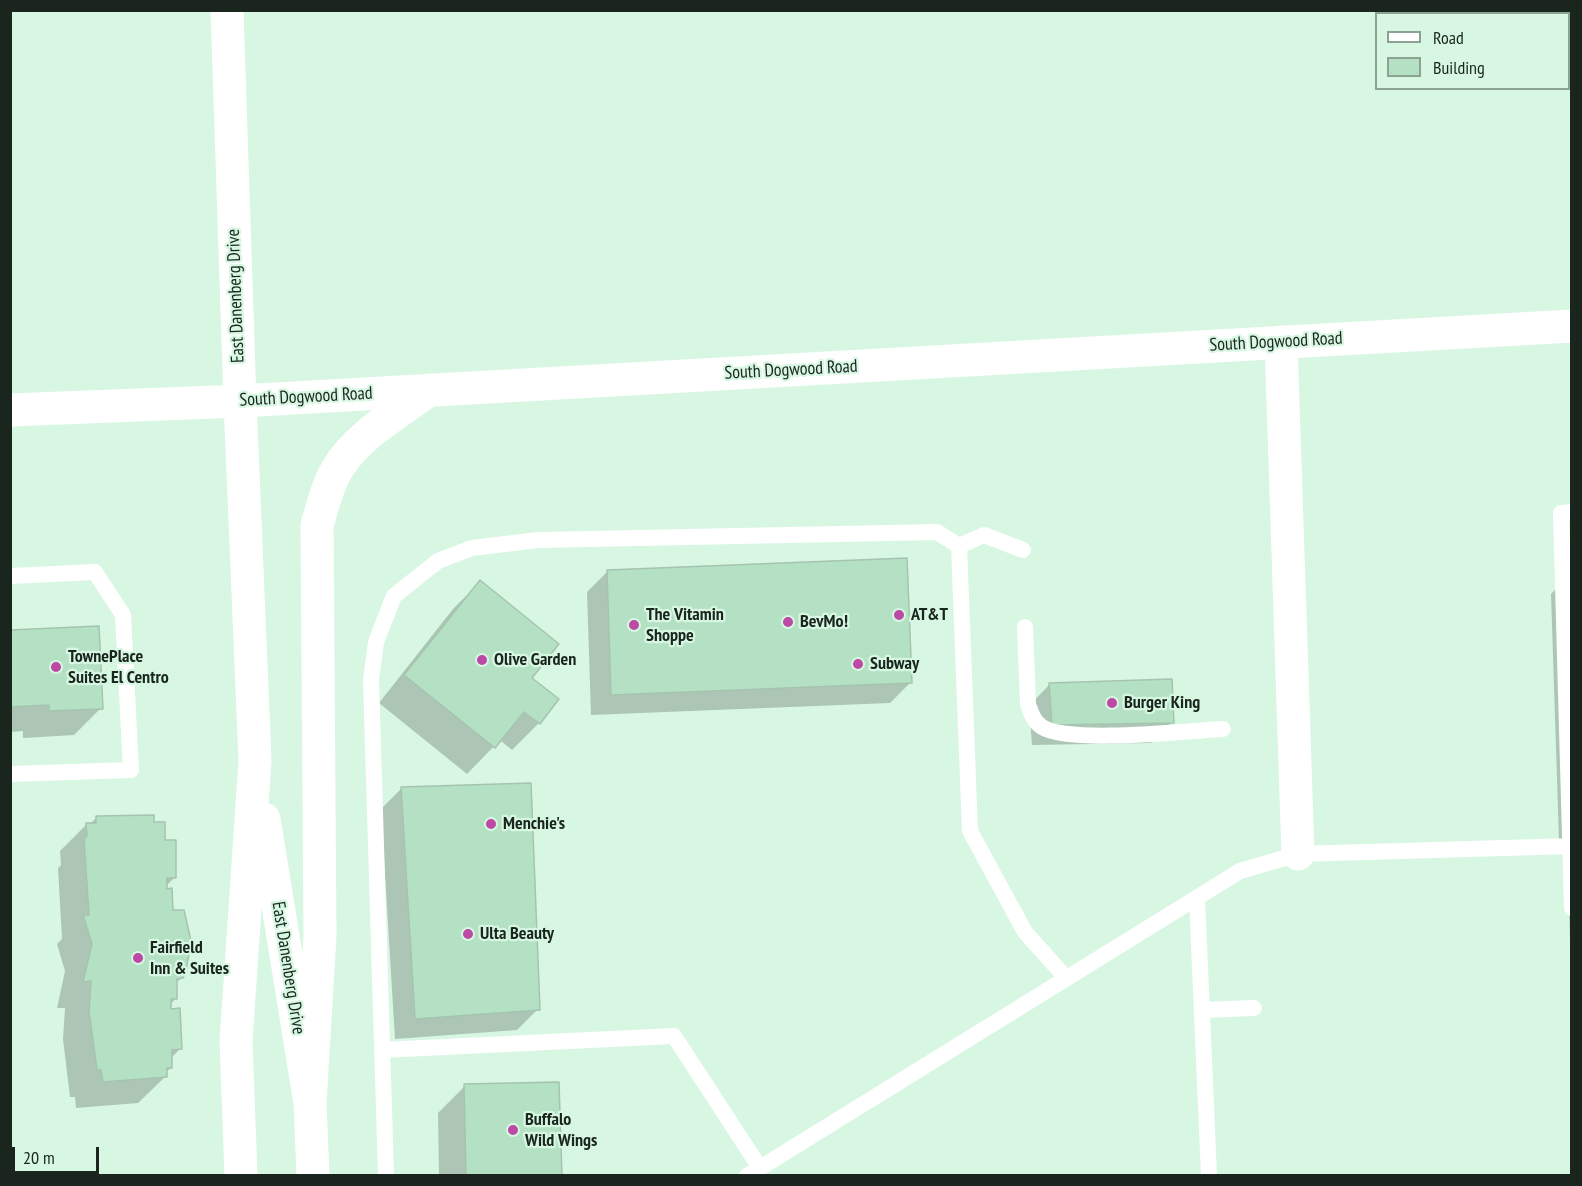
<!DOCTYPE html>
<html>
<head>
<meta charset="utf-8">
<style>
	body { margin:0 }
	#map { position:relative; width:1582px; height:1186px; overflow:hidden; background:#d7f7e2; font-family:"PT Sans Narrow",sans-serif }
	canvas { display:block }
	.frame { position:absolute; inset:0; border:12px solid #19251d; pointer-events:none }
	.legend { position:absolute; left:1375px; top:12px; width:195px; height:78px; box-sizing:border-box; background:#d7f7e2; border:2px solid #8ba393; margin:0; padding:8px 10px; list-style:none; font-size:18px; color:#19251d }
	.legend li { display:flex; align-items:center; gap:12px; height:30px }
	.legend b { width:30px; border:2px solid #8ba393 }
	.scale { position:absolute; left:12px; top:1147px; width:87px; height:27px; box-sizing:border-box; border:3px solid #19251d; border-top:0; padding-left:8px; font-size:18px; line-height:21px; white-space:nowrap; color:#19251d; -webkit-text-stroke:4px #d7f7e2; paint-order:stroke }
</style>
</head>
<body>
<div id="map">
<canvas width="1582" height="1186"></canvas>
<div class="frame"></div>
<ul class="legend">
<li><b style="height:8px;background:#fff"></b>Road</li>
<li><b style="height:16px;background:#b4e1c4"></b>Building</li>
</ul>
<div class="scale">20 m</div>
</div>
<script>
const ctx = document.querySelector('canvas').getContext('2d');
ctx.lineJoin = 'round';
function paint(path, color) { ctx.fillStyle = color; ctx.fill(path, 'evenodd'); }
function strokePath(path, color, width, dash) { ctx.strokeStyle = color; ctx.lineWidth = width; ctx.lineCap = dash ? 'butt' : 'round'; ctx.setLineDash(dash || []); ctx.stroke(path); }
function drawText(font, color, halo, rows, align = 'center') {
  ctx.font = font + ' "PT Sans Narrow",sans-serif'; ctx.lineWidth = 4.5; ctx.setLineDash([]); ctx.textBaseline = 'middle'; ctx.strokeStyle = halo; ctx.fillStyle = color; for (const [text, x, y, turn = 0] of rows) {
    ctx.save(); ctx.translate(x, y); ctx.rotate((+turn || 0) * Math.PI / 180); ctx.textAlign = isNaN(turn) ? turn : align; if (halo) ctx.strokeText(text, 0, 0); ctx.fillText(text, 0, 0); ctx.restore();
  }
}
const shadow = new Path2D(`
	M607,572l303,111 -20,20 -299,12 -4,-123z
	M1572,573v268h-13l-8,-247z
	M480,582l59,141 -27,27 -12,-10 -33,34 -88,-71 74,-94z
	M10,632l91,76 -27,27 -51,3v-7l-13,1z
	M1049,685l123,37 -21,21 -119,2 -3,-39z
	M402,788l136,221 -21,21 -122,9 -14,-230z
	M96,818l57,5 11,18 11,36 -10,10 17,90 -7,7 1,14 -6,7 10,44 -9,9v10l-6,5 1,3 -28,27 -62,5 -1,-11h-5l-7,-58 2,-31h-8l8,-37 -8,-27 5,-5 -4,-71 3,-3 -1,-14 27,-27h3z
	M1572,905v101l-3,-99z
	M465,1086l95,90h-121l-1,-63z`);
const building = new Path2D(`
	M907,558l5,125 -301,12 -4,-125z
	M480,580l79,64 -27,34 27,21 -19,25 -16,-12 -29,36 -91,-73z
	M99,626l4,83 -54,2v-6l-39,2v-77z
	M1172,679l2,44 -122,2 -3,-42z
	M531,783l9,227 -125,9 -14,-232z
	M154,815v7h11v18h11v38h-9v11l5,-1 1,22h11l7,31 -5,31 -3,6 -6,1v20h-6v10l9,-1 2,41 -10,1v18h-5v9l-64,5 -2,-12h-4l-8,-59 2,-30 -8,1 9,-38 -9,-29h6l-5,-76 3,-3 -1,-13h10v-7z
	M559,1082l3,94h-96l-2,-92z`);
const service = new Path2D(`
	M1572,512l-11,1 11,395
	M959,546l11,285 55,101 41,46
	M959,546l25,-11 39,15
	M10,576l85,-4 28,43 8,155 -121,4
	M1025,627l3,77c3,9 6,18 14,23 27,17 145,4 181,2
	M1197,898l12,278
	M1202,1010l52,-2
	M382,1050l292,-14 86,132
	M386,1176l-15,-496 5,-38 18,-46 44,-35 34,-13 66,-8 399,-8 22,14
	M747,1176l493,-305 58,-17 274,-8`);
const minor = new Path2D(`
	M1281,342l17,512`);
const tertiary = new Path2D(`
	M227,10l13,391 15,360 -19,280 5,135
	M264,819l46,284 3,73
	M310,1103l10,-167 -3,-411c6,-19 10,-40 21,-57 19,-32 60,-55 91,-78`);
const secondary = new Path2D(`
	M10,410l230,-9 1332,-75`);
const markers = [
	[899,615,6,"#bc49a3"],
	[788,622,6,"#bc49a3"],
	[634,625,6,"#bc49a3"],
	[482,660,6,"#bc49a3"],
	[858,664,6,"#bc49a3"],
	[56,667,6,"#bc49a3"],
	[1112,703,6,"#bc49a3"],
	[491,824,6,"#bc49a3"],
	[468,934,6,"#bc49a3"],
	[138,958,6,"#bc49a3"],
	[513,1130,6,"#bc49a3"]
];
const streetNames = [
	["East Danenberg Drive",236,296,-92],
	["South Dogwood Road",1276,342,-3],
	["South Dogwood Road",791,370,-3],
	["South Dogwood Road",306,397,-3],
	["East Danenberg Drive",288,968,81]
];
const poiNames = [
	["The Vitamin",646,615],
	["Shoppe",646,636],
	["AT&T",911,615],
	["BevMo!",800,622],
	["TownePlace",68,657],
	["Suites El Centro",68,678],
	["Olive Garden",494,660],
	["Subway",870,664],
	["Burger King",1124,703],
	["Menchie's",503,824],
	["Ulta Beauty",480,934],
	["Fairfield",150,948],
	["Inn & Suites",150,969],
	["Buffalo",525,1120],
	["Wild Wings",525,1141]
];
paint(shadow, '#0003');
paint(building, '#b4e1c4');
strokePath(building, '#a5c4b0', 1.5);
strokePath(service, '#fff', 16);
strokePath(minor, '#fff', 33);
strokePath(tertiary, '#fff', 33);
strokePath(secondary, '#fff', 33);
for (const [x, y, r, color] of markers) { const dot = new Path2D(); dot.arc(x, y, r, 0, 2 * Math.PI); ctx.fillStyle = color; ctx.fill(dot); strokePath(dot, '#d7f7e2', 2); }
drawText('18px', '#19251d', '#d7f7e2', streetNames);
drawText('bold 18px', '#19251d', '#d7f7e2', poiNames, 'left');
</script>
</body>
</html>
